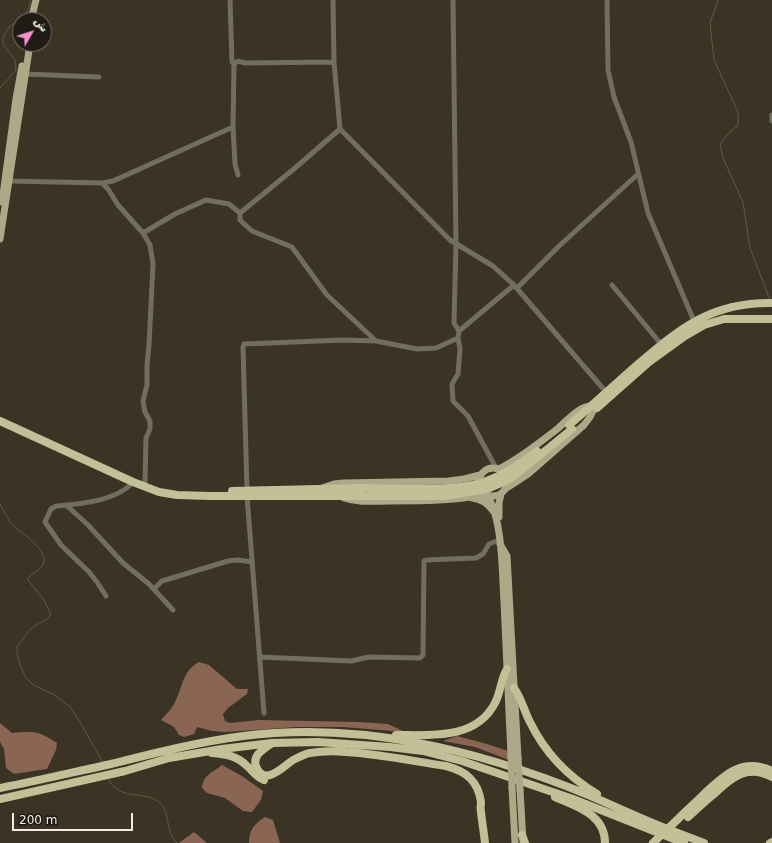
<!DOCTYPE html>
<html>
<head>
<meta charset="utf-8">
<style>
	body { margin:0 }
	#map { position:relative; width:772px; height:843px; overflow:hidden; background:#3b3324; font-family:"DejaVu Sans",Vazirmatn,sans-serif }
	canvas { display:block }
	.north { position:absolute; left:12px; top:12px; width:40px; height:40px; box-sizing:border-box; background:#1f1c15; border:1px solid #747068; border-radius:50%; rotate:51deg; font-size:11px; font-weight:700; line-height:16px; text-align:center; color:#f3eee5 }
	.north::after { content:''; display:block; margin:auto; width:14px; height:18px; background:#f790cd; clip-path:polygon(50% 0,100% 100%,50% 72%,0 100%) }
	.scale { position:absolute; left:12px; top:813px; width:121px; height:18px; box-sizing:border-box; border:2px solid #f3eee5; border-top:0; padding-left:5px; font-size:12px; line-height:14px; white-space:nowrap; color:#f3eee5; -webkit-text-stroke:3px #1f1c15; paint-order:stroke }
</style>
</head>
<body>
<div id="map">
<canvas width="772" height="843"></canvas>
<div class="north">ش</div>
<div class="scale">200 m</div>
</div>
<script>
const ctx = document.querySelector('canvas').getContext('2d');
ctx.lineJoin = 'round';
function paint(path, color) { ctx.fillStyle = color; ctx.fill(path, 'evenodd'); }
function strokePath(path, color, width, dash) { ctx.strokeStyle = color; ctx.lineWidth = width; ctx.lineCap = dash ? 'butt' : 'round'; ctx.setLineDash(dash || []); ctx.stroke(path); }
const forest = new Path2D(`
	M199,662l10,3 28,24h11l-1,5 -19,14 -5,6 2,7 5,2 29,-3 100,2 29,2 17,8 -62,-5h-46l-72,5 -13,-1 -15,-4 -3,7 -10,3 -5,-2 -5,-8 -13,-7c5,-6 11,-11 14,-18 8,-15 7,-31 24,-40z
	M0,723l12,10c22,-2 27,-2 45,10l-1,7 -9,19 -33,5 -8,-6 -2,-19 -4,-7z
	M457,736l30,8 21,7 1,9 -34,-13 -32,-6z
	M222,765l20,11 21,15 -2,9 -9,12 -9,-1 -18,-13 -18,-5 -5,-5c1,-13 10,-15 20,-23z
	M265,817l8,3 7,23h-31c0,-13 5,-19 16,-26z
	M194,832l13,11h-28z`);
const stream = new Path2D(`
	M718,0l-8,23 4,37 24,52v13l-12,11 -6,9 3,13 20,44 7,46 20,52
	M21,20c6,-4 8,-13 10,-20
	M0,88l16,-18 -1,-10 -12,-16v-7l7,-11 10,-6
	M0,504c3,6 7,13 11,19 8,9 35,24 33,39 -2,7 -12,12 -17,17l17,21 7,15c-6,8 -12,7 -19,13 -5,3 -9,13 -15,18v7l3,12 6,13 7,7 22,10 15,12 10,15 23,41
	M109,779c8,22 35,11 50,23 12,9 5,28 18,41`);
const minor = new Path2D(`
	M230,0l2,62 2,2
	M333,0l1,62 6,67 110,111 43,26 21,19 92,107
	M453,0l3,244 -2,79 5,8 -1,7 2,11 -2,25 -6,10 1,17 15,15 28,52
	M607,0l1,70 6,27 17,45 17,71 46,108
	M25,74l74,3
	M772,115v6
	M233,127l2,37 3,11
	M9,181l93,2 6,6 10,16 25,28 7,12 3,19 -4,81 -2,20v20l-4,16 2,11 5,9v8l-4,9 -1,44
	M102,183l11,-2 120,-54 1,-63 4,-3 7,2 89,-1
	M240,213l55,-45 45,-39
	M143,233l32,-19 31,-14 23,4 11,9v7l12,11 40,16 35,48 49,46
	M612,285l49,59
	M517,288l41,-41 80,-73
	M459,331l55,-46
	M247,490l-4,-143 1,-3 99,-4 33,1 41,8 19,-1 22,-10
	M247,496l17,217
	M66,505l21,19 36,39 26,21 24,26
	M154,589l8,-8 66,-20 10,-1 14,2
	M106,596l-9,-14 -8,-10 -28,-27 -16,-23 6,-13 5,-3c24,-2 61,-5 77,-24
	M260,657l91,4 18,-4 51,1 3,-3 1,-94 2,-1 50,-2 7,-4 6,-10 10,-4`);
const major = new Path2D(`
	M31,20l5,-20
	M2,202l14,-103 6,-33
	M0,239l30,-195
	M479 482a14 14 0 1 1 28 0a14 14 0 1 1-28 0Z
	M499,469c20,-10 39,-25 57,-39 10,-8 21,-23 35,-24
	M322,488l12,-4 10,-1 105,-2 15,-2 16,-4
	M505,489l23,-15 56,-49 6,-8 3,-6
	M487,495c16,25 15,78 17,107 2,51 5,102 7,153
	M344,498c15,5 31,3 46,3 32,0 64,0 95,-7
	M472,498c9,1 16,5 21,13
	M499,517v-14l2,-9
	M500,544l7,12 11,202
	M512,788l3,55
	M520,790l3,51`);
const highway = new Path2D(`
	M597,408l52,-46 36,-26 19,-11 20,-6h48
	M0,421l133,61 26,10 18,3 33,1h153
	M569,425c23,-19 45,-40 68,-60 43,-37 75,-63 135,-62
	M232,491l129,-3
	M514,688c8,11 10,23 16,34 15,31 37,54 67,72
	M396,735c35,0 80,5 99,-32 6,-11 5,-22 12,-34
	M272,743c-8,6 -20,12 -16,23 8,22 28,0 37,-6 6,-3 11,-6 17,-7 12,-2 24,-2 36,-1 34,2 66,9 100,14 20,5 32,15 35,36 0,3 -1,6 0,10 1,10 3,21 4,31
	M212,753c14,1 25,3 35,13 6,5 9,11 17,14
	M0,788c37,-7 74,-16 111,-24 44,-11 87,-22 132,-28 118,-15 235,14 343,58 19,8 38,17 57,25 20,9 41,16 61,24
	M555,797c22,10 50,17 50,46
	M0,799l125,-28 44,-13 53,-9 50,-6 46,-1 72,5 33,4 39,10 111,38 111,44
	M688,817c9,-8 17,-16 26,-23 18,-17 33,-30 58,-17
	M677,820c9,-9 18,-17 27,-26 20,-19 39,-37 68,-23
	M522,835l3,8
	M770,843l2,-1`);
const majorBridge = new Path2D(`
	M511,755l1,33
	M518,758l2,32`);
const highwayBridge = new Path2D(`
	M361,488c38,0 87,5 123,-6 19,-7 37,-18 53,-31
	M363,496h82l42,-7 21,-9 10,-7 54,-44
	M653,843l24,-23`);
paint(forest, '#8a6554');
strokePath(stream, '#595e46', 1);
strokePath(minor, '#706f5f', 5);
strokePath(major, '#aba988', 7);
strokePath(highway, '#c2c097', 8);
strokePath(majorBridge, '#aba988', 7);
strokePath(highwayBridge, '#c2c097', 8);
</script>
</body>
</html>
